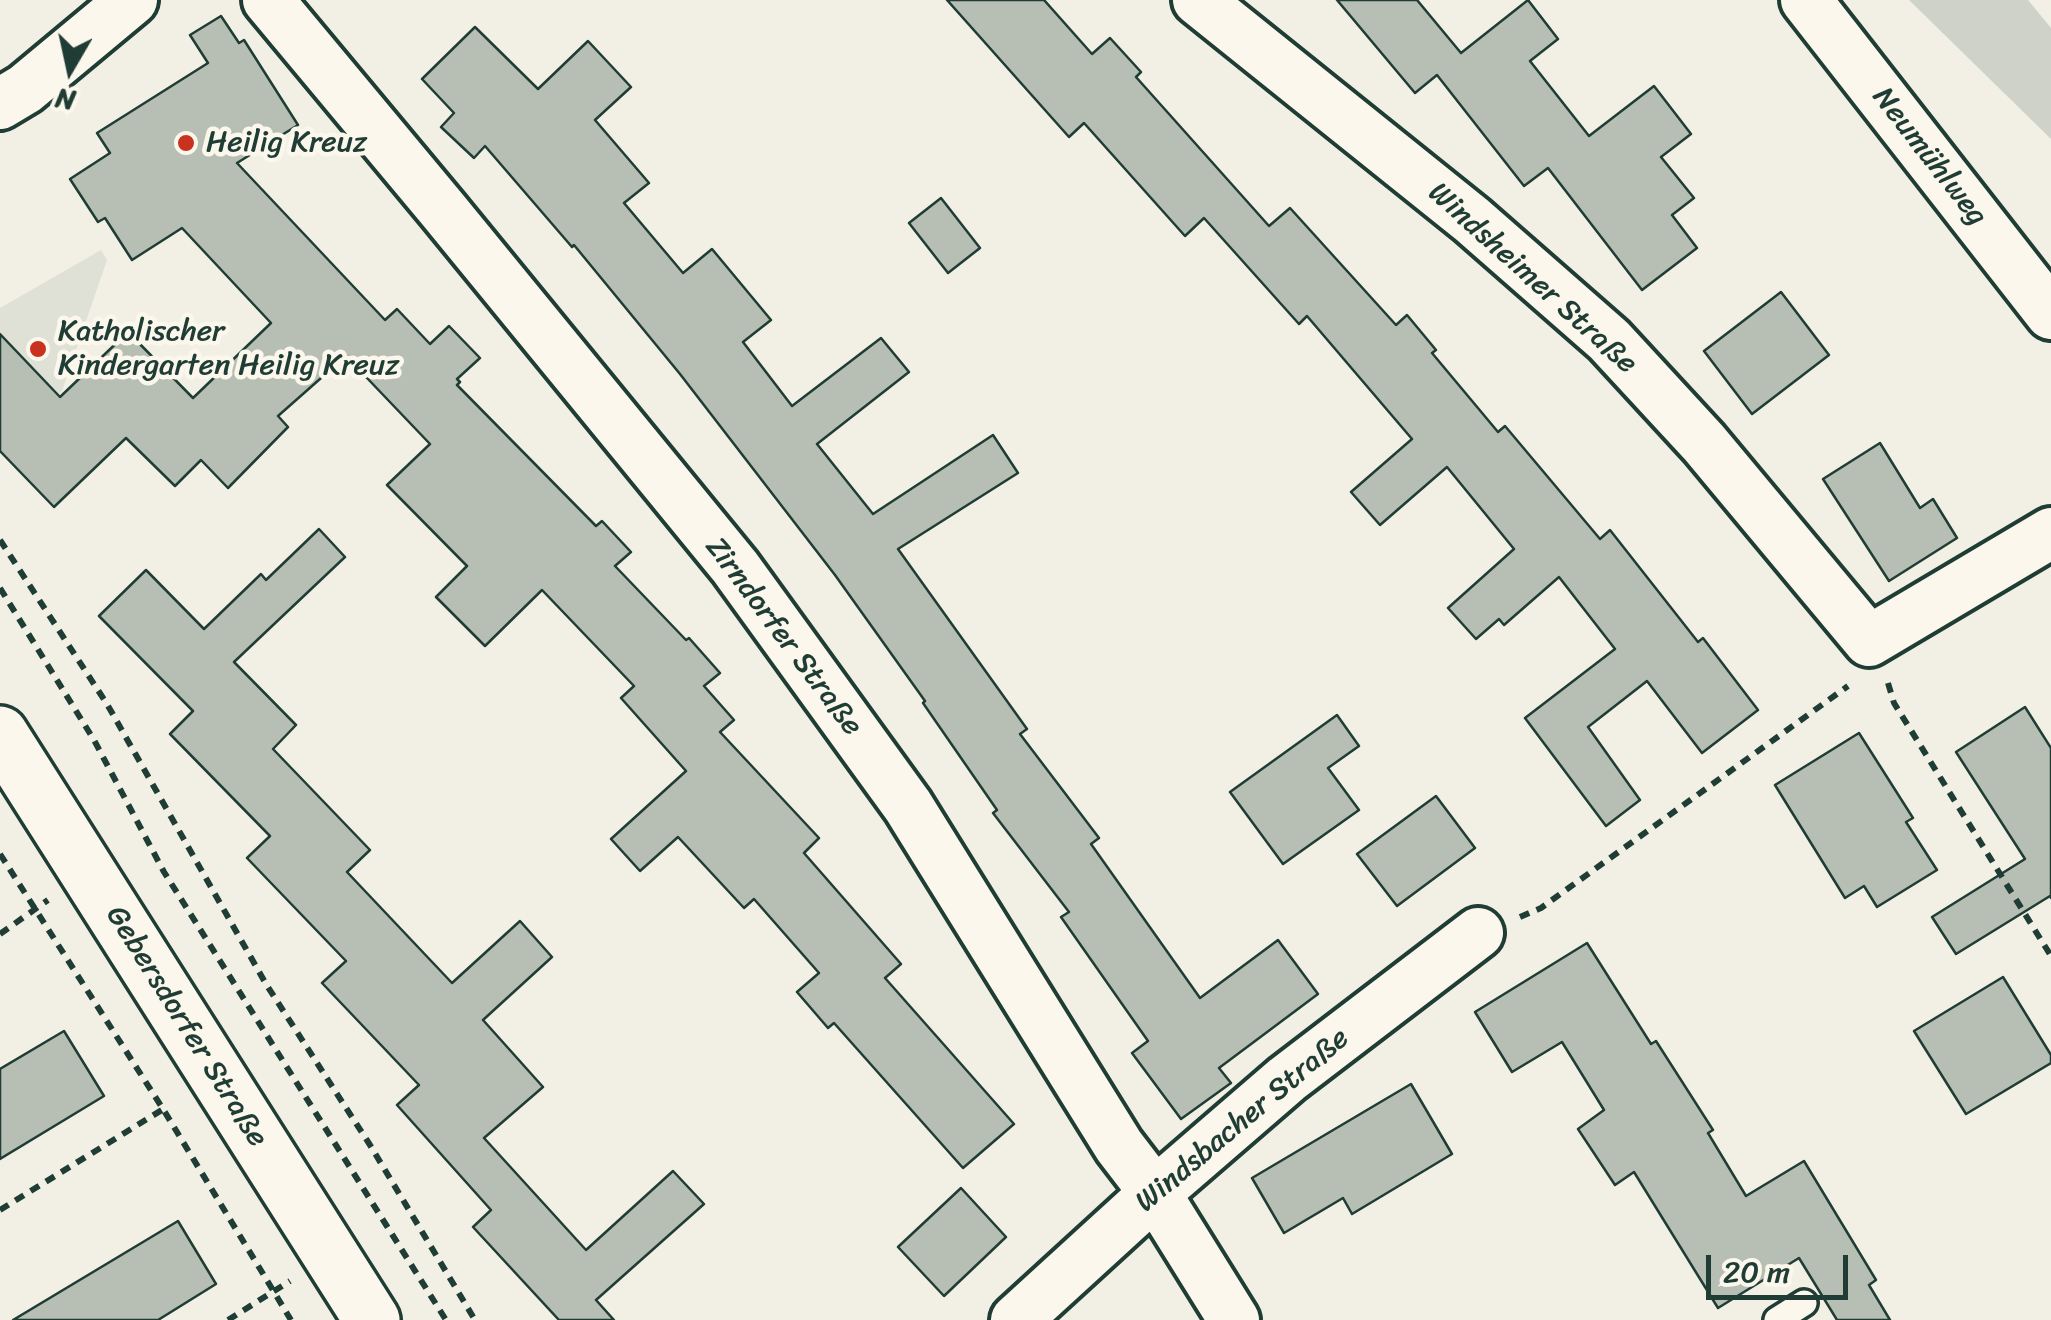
<!DOCTYPE html>
<html>
<head>
<meta charset="utf-8">
<style>
	body { margin:0 }
	#map { position:relative; width:2051px; height:1320px; overflow:hidden; background:#f2f0e5; font-family:Sriracha,sans-serif }
	canvas { display:block }
	.north { position:absolute; left:20px; top:20px; width:100px; height:100px; -webkit-text-stroke:8px #fbf7ec; paint-order:stroke; rotate:189deg; font-size:28px; font-weight:700; line-height:40px; text-align:center; color:#1f3d34 }
	.north::after { content:''; display:block; margin:auto; width:35px; height:45px; background:#1f3d34; clip-path:polygon(50% 0,100% 100%,50% 72%,0 100%) }
	.scale { position:absolute; left:1706px; top:1255px; width:142px; height:45px; box-sizing:border-box; border:5px solid #1f3d34; border-top:0; padding-left:12px; font-size:30px; line-height:35px; white-space:nowrap; color:#1f3d34; -webkit-text-stroke:8px #fbf7ec; paint-order:stroke }
</style>
</head>
<body>
<div id="map">
<canvas width="2051" height="1320"></canvas>
<div class="north">N</div>
<div class="scale">20 m</div>
</div>
<script>
const ctx = document.querySelector('canvas').getContext('2d');
ctx.lineJoin = 'round';
function paint(path, color) { ctx.fillStyle = color; ctx.fill(path, 'evenodd'); }
function strokePath(path, color, width, dash) { ctx.strokeStyle = color; ctx.lineWidth = width; ctx.lineCap = dash ? 'butt' : 'round'; ctx.setLineDash(dash || []); ctx.stroke(path); }
function drawText(font, color, halo, rows, align = 'center') {
  ctx.font = font + ' Sriracha,sans-serif'; ctx.lineWidth = 9; ctx.setLineDash([]); ctx.textBaseline = 'middle'; ctx.strokeStyle = halo; ctx.fillStyle = color; for (const [text, x, y, turn = 0] of rows) {
    ctx.save(); ctx.translate(x, y); ctx.rotate((+turn || 0) * Math.PI / 180); ctx.textAlign = isNaN(turn) ? turn : align; if (halo) ctx.strokeText(text, 0, 0); ctx.fillText(text, 0, 0); ctx.restore();
  }
}
const built = new Path2D(`
	M101,250l6,10 -45,131 -59,56 -3,-3v-136z`);
const green = new Path2D(`
	M1909,0h119l23,28v111z`);
const building = new Path2D(`
	M947,0h97l48,54 18,-16 31,34 -5,5 133,149 21,-18 106,117 11,-10 29,35 -4,3 66,79 7,-6 95,113 10,-9 88,112 5,-4 55,72 -56,43 -55,-72 -59,46 52,73 -34,26 -81,-108 90,-69 -56,-72 -55,48 -5,-6 -23,20 -28,-31 66,-59 -67,-82 -67,58 -29,-33 61,-53 -105,-123 -8,8 -95,-106 -19,18 -101,-113 -15,14z
	M1337,0h80l44,53 67,-53 30,39 -28,22 59,75 65,-50 37,48 -30,23 33,41 -22,17 25,33 -55,42 -94,-122 -24,18 -87,-111 -22,18z
	M221,16l18,27 5,-3 54,85 -61,38 148,157 12,-11 33,35 19,-18 31,32 -23,21 3,3 -3,3 139,141 6,-5 29,31 -16,14 71,74 3,-2 31,35 -16,13 30,34 -14,12 99,106 -15,15 97,111 -16,14 129,146 -51,44 -129,-145 -6,5 -31,-36 22,-19 -65,-74 -10,9 -66,-71 -38,34 -29,-32 75,-68 -65,-73 13,-12 -92,-96 -57,56 -49,-49 31,-31 -80,-81 43,-41 -84,-88 -68,60 10,11 -60,61 -27,-28 -26,26 -49,-48 -72,69 -54,-56v-117l60,63 68,-65 65,66 78,-75 -89,-95 -50,32 -27,-42 -7,4 -28,-43 40,-26 -13,-20 111,-70 -18,-28z
	M475,27l63,62 50,-48 43,46 -36,33 54,63 -25,20 59,70 29,-24 59,71 -28,22 49,64 89,-68 28,34 -92,72 56,70 120,-79 25,38 -120,76 129,180 -7,5 79,104 -8,6 109,154 78,-58 40,54 -99,74 12,15 -50,36 -49,-66 16,-12 -87,-124 8,-5 -76,-99 4,-3 -74,-107 2,-2 -90,-126 -155,-201 -106,-129 -2,2 -87,-101 -11,12 -33,-31 13,-14 -32,-34z
	M941,198l39,50 -32,25 -39,-50z
	M1781,292l48,63 -77,59 -48,-63z
	M1880,443l40,65 13,-9 24,39 -68,43 -66,-102z
	M319,529l26,28 -111,105 62,63 -23,24 97,101 -23,22 105,111 68,-62 32,36 -69,63 60,67 -59,51 102,112 87,-79 31,33 -108,96 18,20h-55l-86,-93 18,-17 -94,-105 22,-20 -97,-102 24,-22 -99,-103 23,-22 -100,-102 23,-23 -94,-95 47,-46 58,59 57,-55 5,6z
	M2025,707l26,41v150l-1,-2 -94,58 -24,-37 93,-58 -69,-107z
	M1337,715l22,31 -31,22 31,42 -76,54 -53,-72z
	M1859,733l54,85 -7,4 31,48 -60,37 -13,-21 -19,12 -70,-113z
	M1436,796l39,52 -78,58 -40,-52z
	M1587,943l64,101 5,-3 57,89 -5,3 38,63 58,-35 72,119 -7,5 21,35h-53l-38,-62 -81,50 -84,-136 -19,13 -37,-56 26,-19 -42,-68 -50,30 -37,-60z
	M2003,977l48,78v8l-85,51 -52,-83z
	M64,1031l40,65 -104,63v-90z
	M1411,1084l41,70 -100,60 -9,-16 -59,35 -32,-55z
	M961,1188l45,49 -62,59 -46,-49z
	M178,1221l38,63 -58,36h-145z`);
const path = new Path2D(`
	M0,540l107,164 159,280 104,161 105,175
	M0,588l94,152 70,132 282,448
	M1888,683l6,20 157,253
	M0,854l163,255 128,211
	M1520,917l21,-9 307,-222
	M0,934l48,-34
	M0,1210l165,-102
	M228,1320l62,-39`);
const lane = new Path2D(`
	M1777,1320l27,-17`);
const street = new Path2D(`
	M268,0l175,210 292,357 173,239 211,340 36,47 79,127
	M1198,0l274,220 137,120 95,103 165,198 182,-108
	M1806,0l245,314
	M0,104l25,-15 107,-89
	M1016,1320l139,-127 132,-114 191,-146`);
const secondary = new Path2D(`
	M0,734l372,586`);
const markers = [
	[186,143,10,"#c8321e"],
	[38,349,10,"#c8321e"]
];
const poiNames = [
	["Heilig Kreuz",206,143],
	["Katholischer",58,332],
	["Kindergarten Heilig Kreuz",58,366]
];
const streetNames = [
	["Neumühlweg",1929,157,52],
	["Windsheimer Straße",1532,279,42],
	["Zirndorfer Straße",783,637,53],
	["Gebersdorfer Straße",186,1027,58],
	["Windsbacher Straße",1243,1121,-40]
];
paint(built, '#e0e1d6');
paint(green, '#cfd2c8');
paint(building, '#b7beb3');
strokePath(building, '#1f3d34', 2.5);
strokePath(lane, '#1f3d34', 32);
strokePath(street, '#1f3d34', 58);
strokePath(secondary, '#1f3d34', 62);
strokePath(path, '#1f3d34', 6, [10, 8]);
strokePath(lane, '#fbf7ec', 25);
strokePath(street, '#fbf7ec', 50);
strokePath(secondary, '#fbf7ec', 55);
for (const [x, y, r, color] of markers) { const dot = new Path2D(); dot.arc(x, y, r, 0, 2 * Math.PI); ctx.fillStyle = color; ctx.fill(dot); strokePath(dot, '#fbf7ec', 4); }
drawText('30px', '#1f3d34', '#fbf7ec', poiNames, 'left');
drawText('30px', '#1f3d34', '#fbf7ec', streetNames);
</script>
</body>
</html>
